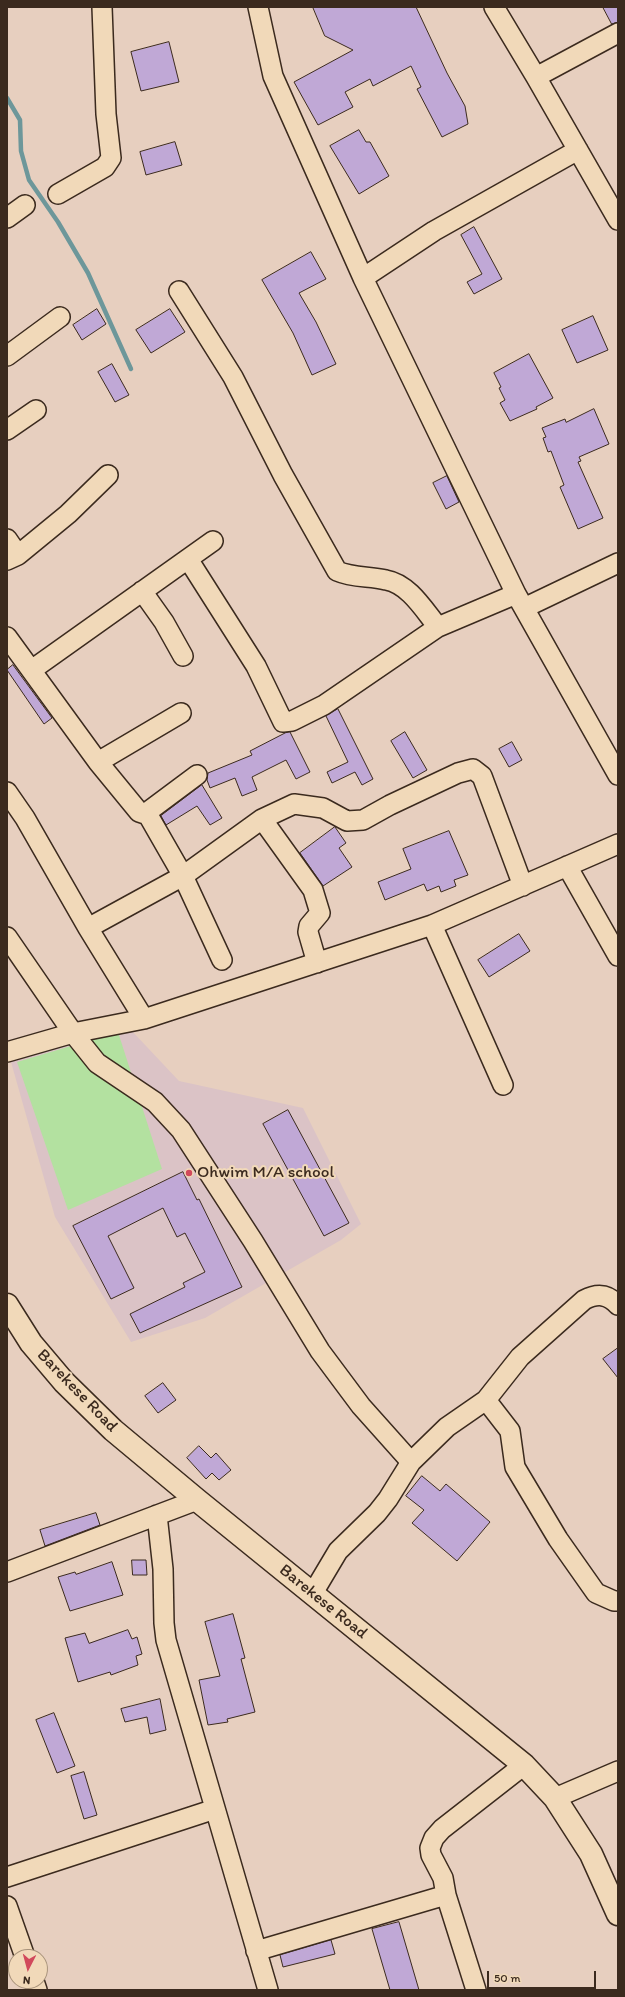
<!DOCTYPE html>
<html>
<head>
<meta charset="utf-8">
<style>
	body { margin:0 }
	#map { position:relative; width:625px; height:1997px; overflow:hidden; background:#e7cfbf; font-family:Itim,sans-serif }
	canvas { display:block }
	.frame { position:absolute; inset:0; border:8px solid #3b2a1e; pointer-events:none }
	.north { position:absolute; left:8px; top:1949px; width:40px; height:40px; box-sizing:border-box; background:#f1d9b9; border:1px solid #a8937b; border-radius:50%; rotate:186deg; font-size:11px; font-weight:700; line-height:16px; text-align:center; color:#3b2a1e }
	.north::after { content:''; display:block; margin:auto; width:14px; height:18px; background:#d1495b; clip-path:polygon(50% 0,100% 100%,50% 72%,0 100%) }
	.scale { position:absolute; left:487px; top:1971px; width:109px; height:18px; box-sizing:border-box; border:2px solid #3b2a1e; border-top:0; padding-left:5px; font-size:12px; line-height:14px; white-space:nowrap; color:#3b2a1e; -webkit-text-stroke:3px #f1d9b9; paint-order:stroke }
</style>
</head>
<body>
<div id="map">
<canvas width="625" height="1997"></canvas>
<div class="frame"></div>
<div class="north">N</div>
<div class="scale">50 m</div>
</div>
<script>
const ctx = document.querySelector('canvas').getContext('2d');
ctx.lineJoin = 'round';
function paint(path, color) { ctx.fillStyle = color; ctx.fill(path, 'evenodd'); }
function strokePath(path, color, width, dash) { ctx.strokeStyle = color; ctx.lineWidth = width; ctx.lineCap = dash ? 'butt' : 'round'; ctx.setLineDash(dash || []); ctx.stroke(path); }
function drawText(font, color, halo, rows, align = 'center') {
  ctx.font = font + ' Itim,sans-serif'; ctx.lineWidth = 4; ctx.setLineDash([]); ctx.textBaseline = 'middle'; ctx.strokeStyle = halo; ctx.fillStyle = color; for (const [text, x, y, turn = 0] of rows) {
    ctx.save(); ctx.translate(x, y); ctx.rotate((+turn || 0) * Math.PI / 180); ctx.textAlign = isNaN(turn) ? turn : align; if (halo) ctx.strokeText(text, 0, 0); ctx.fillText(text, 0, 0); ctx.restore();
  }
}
const built = new Path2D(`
	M131,1030l48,51 124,27 58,116 -20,16 -136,78 -74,24 -76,-125 -44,-155 47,-19z`);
const green = new Path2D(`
	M118,1032l44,137 -94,41 -51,-148z`);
const stream = new Path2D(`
	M7,98l13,22 1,31 8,29 29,42 30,51 43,96`);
const building = new Path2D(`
	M313,7h103l31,66 18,33 3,18 -26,13 -25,-48 4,-2 -10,-21 -38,20 -3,-7 -25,13 8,15 -35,18 -24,-43 59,-32 -28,-14z
	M603,7h15v15l-6,2z
	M169,42l10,40 -38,9 -10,-39z
	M359,130l7,12h4l19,34 -30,18 -29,-48z
	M175,142l7,23 -36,10 -6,-23z
	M474,227l28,52 -28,15 -7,-12 15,-8 -21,-39z
	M311,252l15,27 -27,14 17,29 20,42 -24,11 -19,-42 -31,-53z
	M97,309l9,15 -24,16 -9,-15z
	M170,309l15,23 -34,21 -15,-23z
	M593,316l15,34 -31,13 -15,-33z
	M529,354l24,44 -17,9 1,2 -27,12 -10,-18 5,-3 -6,-12 2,-1 -7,-14z
	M112,364l17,31 -14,7 -17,-30z
	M594,409l15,35 -30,13 2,4 -3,1 25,56 -25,11 -18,-42 4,-2 -13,-34 -3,1 -5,-14 3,-1 -4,-9 23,-9 1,3z
	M447,476l12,26 -13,7 -13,-26z
	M13,665l39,53 -8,6 -37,-54z
	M338,709l35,70 -11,6 -7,-13 -23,11 -5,-11 21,-10 -22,-46z
	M290,732l20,40 -14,7 -10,-19 -34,17 5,13 -15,6 -7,-18 -25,10 -3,-8 1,-7 44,-18 -2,-4 35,-18z
	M405,732l22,38 -14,8 -22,-37z
	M512,742l10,18 -13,7 -10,-18z
	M202,785l20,33 -12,7 -13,-19 -31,19 -5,-9z
	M335,827l11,16 -7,5 13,19 -29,19 -23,-33z
	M449,831l19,44 -14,5 2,6 -15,6 -2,-6 -12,5 -3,-7 -39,16 -7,-18 33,-13 -8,-20z
	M519,934l11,17 -41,26 -11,-17z
	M288,1110l61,113 -25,13 -61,-112z
	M183,1172l14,28 2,-1 43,88 -102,46 -10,-19 55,-27 -2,-4 22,-11 -20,-39 -8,4 -14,-29 -55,28 26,52 -23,11 -38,-73z
	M618,1348v30l-15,-19z
	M163,1383l13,17 -18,13 -13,-17z
	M199,1446l12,12 5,-5 15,17 -12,10 -7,-7 -6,6 -19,-21z
	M422,1476l18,15 6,-7 44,38 -33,39 -45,-38 12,-13 -18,-14z
	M96,1513l4,12 -55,21 -5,-16z
	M132,1560h14l1,15h-14z
	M112,1562l11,33 -53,16 -12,-34 17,-5 1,2z
	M233,1614l12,44 -4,1 14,53 -28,7 1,3 -20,3 -9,-45 21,-4 -15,-54z
	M128,1630l4,9 5,-2 5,17 -6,2 2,9 -27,10 -1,-3 -32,10 -13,-44 20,-5 4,10z
	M160,1699l6,31 -16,4 -3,-17 -22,5 -4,-13z
	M54,1713l21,53 -18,7 -21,-53z
	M84,1772l13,43 -13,4 -13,-43z
	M399,1922l20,68h-29l-18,-61z
	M331,1940l4,14 -52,13 -3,-12z`);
const minor = new Path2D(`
	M258,7l15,69 90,202 153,316 102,181
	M494,7l42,70 82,143
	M536,77l82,-44
	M58,194l47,-27 6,-9 -5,-44 -4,-107
	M7,218l18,-13
	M363,278l71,-47 144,-81
	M179,291l54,86 50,98 54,96c16,7 32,5 49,9 23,4 38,30 52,47
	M7,356l53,-39
	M7,430l29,-20
	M7,539l11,16
	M188,559l68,107 27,56 9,-1 32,-16 114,-78 78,-33
	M7,560l11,-5 50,-41 40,-39
	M142,591l22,31 19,34
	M524,608l94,-45
	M7,637l91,125 41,50 9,3
	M33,669l180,-128
	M98,762l83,-49
	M197,775l-47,35 -2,5 35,61 39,84
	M7,792l18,26 63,110 56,91
	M262,819l51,71 7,23 -11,13 -1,6 9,31
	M567,866l51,90
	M432,925l71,160
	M88,928l95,-52 79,-57 32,-15 29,4 24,13 16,-1 27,-15 68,-32 15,-4 9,7 41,110
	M7,937l66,96 24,30 58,39 26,28 72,111 67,110 41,55 50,56
	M7,1052l66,-19 71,-14 288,-94 186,-81
	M486,1400l34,-43 64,-57c13,-7 24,-6 34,5
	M157,1515l6,54 1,54 2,17 102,350
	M7,1572l190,-72
	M313,1593l25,-42 39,-38 11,-14 23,-37 36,-35 39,-27 24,31 5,36 43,72 38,54 18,8h4
	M555,1798l63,-27
	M7,1877l208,-68
	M446,1895l30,95
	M7,1906l18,51
	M256,1951l190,-56 -3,-17 -12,-23 -1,-7 4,-10 8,-9 82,-64
	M34,1981l3,9`);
const major = new Path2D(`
	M7,1305l24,38 33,39 49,48 84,70 327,265 31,33 36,56 27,60`);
const markers = [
	[189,1173,4,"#d1495b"]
];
const poiNames = [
	["Ohwim M/A school",197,1173]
];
const streetNames = [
	["Barekese Road",77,1391,46],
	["Barekese Road",323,1602,39]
];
paint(built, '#dbc3c6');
paint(green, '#b3e1a0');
strokePath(stream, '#6d979a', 4.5);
paint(building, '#c0a8d6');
strokePath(building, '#3b2a1e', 1);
strokePath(minor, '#3b2a1e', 22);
strokePath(major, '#3b2a1e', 25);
strokePath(minor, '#f1d9b9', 19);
strokePath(major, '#f1d9b9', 22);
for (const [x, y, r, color] of markers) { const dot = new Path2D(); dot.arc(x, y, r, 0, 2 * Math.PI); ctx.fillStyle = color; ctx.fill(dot); strokePath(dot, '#f1d9b9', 1.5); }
drawText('17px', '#3b2a1e', '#f1d9b9', poiNames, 'left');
drawText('17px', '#3b2a1e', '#f1d9b9', streetNames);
</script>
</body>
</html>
